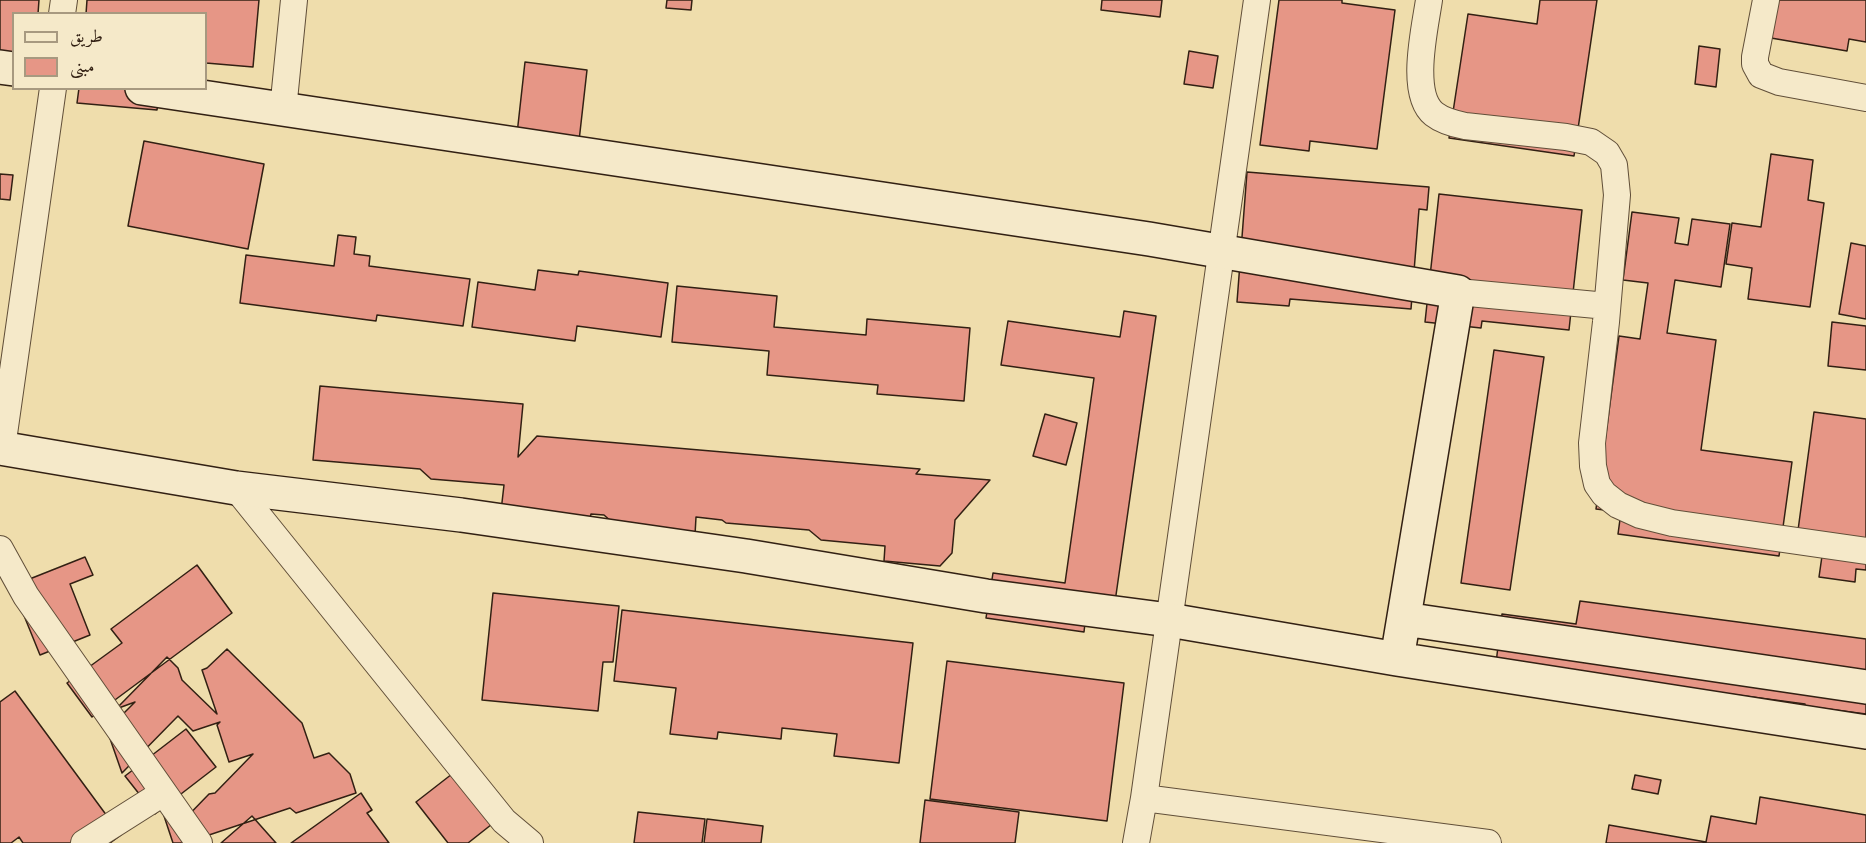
<!DOCTYPE html>
<html>
<head>
<meta charset="utf-8">
<style>
	body { margin:0 }
	#map { position:relative; width:1866px; height:843px; overflow:hidden; background:#efddac; font-family:"Old Standard TT",Amiri,serif }
	canvas { display:block }
	.legend { position:absolute; left:12px; top:12px; width:195px; height:78px; box-sizing:border-box; background:#f5e9c9; border:2px solid #a79980; margin:0; padding:8px 10px; list-style:none; font-size:18px; color:#322013 }
	.legend li { display:flex; align-items:center; gap:12px; height:30px }
	.legend b { width:30px; border:2px solid #a79980 }
</style>
</head>
<body>
<div id="map">
<canvas width="1866" height="843"></canvas>
<ul class="legend">
<li><b style="height:8px;background:#f5e9c9"></b>طريق</li>
<li><b style="height:16px;background:#e69686"></b>مبنى</li>
</ul>
</div>
<script>
const ctx = document.querySelector('canvas').getContext('2d');
ctx.lineJoin = 'round';
function paint(path, color) { ctx.fillStyle = color; ctx.fill(path, 'evenodd'); }
function strokePath(path, color, width, dash) { ctx.strokeStyle = color; ctx.lineWidth = width; ctx.lineCap = dash ? 'butt' : 'round'; ctx.setLineDash(dash || []); ctx.stroke(path); }
const building = new Path2D(`
	M0,0h39l-1,14h-24v66l-14,-1z
	M87,0h172l-6,67 -47,-4v-49h-120z
	M667,0h25l-1,10 -25,-2z
	M1102,0h60l-2,17 -59,-7z
	M1279,0h63v3l53,7 -18,139 -67,-8 -1,10 -49,-6z
	M1540,0h57l-23,156 -125,-18 19,-124 69,10z
	M1778,0h88v42l-17,-3 -2,12 -76,-13z
	M1699,46l21,3 -4,38 -21,-3z
	M1189,51l29,5 -5,32 -29,-4z
	M525,62l62,8 -8,71 -62,-7z
	M79,88h81l-3,22 -80,-7z
	M144,141l120,23 -16,85 -120,-23z
	M1771,154l42,6 -5,40 16,3 -14,104 -62,-8 4,-31 -26,-4 6,-41 29,4z
	M1247,172l182,15 -2,23 -8,-1 -8,100 -121,-10 -1,7 -52,-4z
	M0,174l13,1 -3,25 -10,-1z
	M1439,194l143,16 -13,120 -87,-9 -1,7 -56,-6z
	M1632,212l47,6 -4,25 13,2 4,-26 38,5 -9,63 -46,-7 -8,53 49,7 -15,110 91,12 -13,94 -161,-22 3,-22 -25,-3 23,-173 21,3 8,-56 -25,-3z
	M338,235l18,2 -2,17 16,2 -1,10 101,13 -7,47 -86,-11 -1,6 -136,-18 6,-48 88,11z
	M1851,243l15,3v73l-27,-5z
	M538,270l40,5 1,-4 89,12 -7,54 -84,-11 -2,15 -103,-14 6,-45 57,8z
	M677,286l100,10 -3,31 92,8 1,-16 103,9 -6,73 -87,-7 1,-9 -111,-10 2,-24 -97,-9z
	M1124,311l32,5 -42,293 -27,-3 -3,26 -98,-14 7,-45 72,10 29,-205 -93,-13 7,-44 112,16z
	M1832,322l34,4v44l-38,-4z
	M1494,350l50,7 -34,233 -49,-7z
	M320,386l203,18 -5,53 19,-21 383,33 -4,5 74,6 -35,40 -3,33 -12,13 -56,-5 1,-15 -64,-6 -12,-10 -83,-7 -4,-3 -26,-3 -1,18 -75,-6 -16,-14 -13,-1 -1,4 -89,-7 3,-26 -73,-6 -11,-10 -107,-9z
	M1814,412l52,7v151l-10,-1 -1,13 -36,-5 4,-28 -27,-4z
	M1045,414l32,9 -11,42 -33,-9z
	M85,557l8,18 -23,9 20,51 -50,20 -28,-69z
	M197,565l35,48 -140,104 -25,-34 55,-40 -11,-14z
	M493,593l126,13 -6,56h-10l-5,49 -116,-11z
	M1580,601l286,38v75l-61,-8v-2l-309,-41 6,-49 74,10z
	M622,610l291,33 -14,120 -65,-7 3,-22 -55,-6 -1,11 -63,-7 -1,7 -47,-5 6,-46 -62,-7z
	M227,649l75,74 12,35 15,-5 21,21 6,19 -60,20 -6,-5 -105,35h-12l-11,-33 16,16 31,-32 6,-1 38,-39 -24,8 -12,-37 3,-3 -27,9 -15,-15 -56,57 -15,-43 28,-28 -19,7 51,-52 11,11 4,12 35,34 -15,-44 5,-2z
	M947,661l177,22 -17,138 -177,-22z
	M15,691l106,144 -11,8h-87l-4,-6 -8,6h-11v-141z
	M186,729l30,38 -61,47 -30,-38z
	M470,760l31,57 -33,26h-20l-32,-41z
	M1635,775l26,5 -3,14 -26,-5z
	M361,793l11,17 -5,3 22,30h-98z
	M1760,797l106,18v28h-260l3,-18 97,17 5,-26 45,8z
	M925,800l94,12 -4,31h-95z
	M638,812l67,7 -3,24h-68z
	M252,816l24,27h-55z
	M707,819l56,7 -2,17h-57z`);
const street = new Path2D(`
	M1429,0c-4,28 -20,94 5,114 9,7 21,10 31,12l101,11 25,5 16,11 7,12 3,30 -11,127 -14,121 1,23 4,18 7,10 14,11 22,10 32,8 194,28
	M1766,0l-11,57v7l6,11 18,7 87,16
	M62,14l2,-14
	M283,110l11,-110
	M1458,292l149,14
	M2,448l51,-360
	M236,488l268,333 26,22
	M0,549l26,47 173,247
	M1144,798l344,45
	M84,843l79,-50
	M1136,843l8,-45 113,-798`);
const secondary = new Path2D(`
	M0,67l14,2
	M142,88l1007,151 309,53 -61,367
	M0,448l236,40 225,27 285,41 240,40 183,24 228,39 469,73
	M1404,619l462,68`);
paint(building, '#e69686');
strokePath(building, '#322013', 1.5);
strokePath(street, '#614f39', 28);
strokePath(secondary, '#322013', 36);
strokePath(street, '#f5e9c9', 26);
strokePath(secondary, '#f5e9c9', 33);
</script>
</body>
</html>
